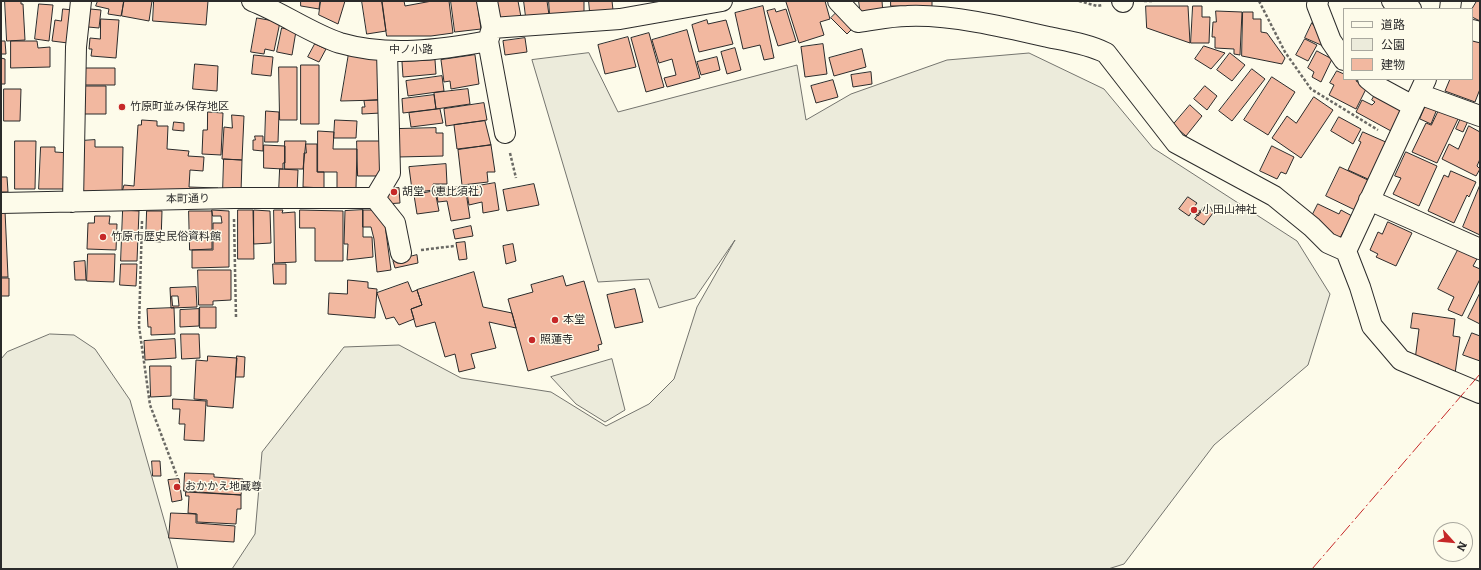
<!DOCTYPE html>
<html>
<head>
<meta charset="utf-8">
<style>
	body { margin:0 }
	#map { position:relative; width:1481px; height:570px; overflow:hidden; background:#fdfbea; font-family:Literata,"Noto Sans JP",serif }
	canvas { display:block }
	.frame { position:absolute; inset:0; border:2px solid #2b2b2b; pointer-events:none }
	.legend { position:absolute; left:1343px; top:8px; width:130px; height:72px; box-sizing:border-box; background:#fdfbea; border:1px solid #a9a89e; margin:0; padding:5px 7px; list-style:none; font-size:12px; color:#2b2b2b }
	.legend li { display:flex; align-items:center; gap:8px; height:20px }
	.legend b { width:20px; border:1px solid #a9a89e }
	.north { position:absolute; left:1433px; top:522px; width:40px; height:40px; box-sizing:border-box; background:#fdfbea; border:1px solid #a9a89e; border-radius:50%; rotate:117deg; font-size:11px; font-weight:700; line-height:16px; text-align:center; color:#2b2b2b }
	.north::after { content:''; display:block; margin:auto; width:14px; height:18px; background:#c62828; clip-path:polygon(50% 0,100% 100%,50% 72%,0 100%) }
</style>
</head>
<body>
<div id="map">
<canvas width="1481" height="570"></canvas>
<div class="frame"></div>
<ul class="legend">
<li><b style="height:5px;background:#fdfbea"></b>道路</li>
<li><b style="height:11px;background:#ecebdb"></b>公園</li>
<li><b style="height:11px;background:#f2b8a0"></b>建物</li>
</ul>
<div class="north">N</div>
</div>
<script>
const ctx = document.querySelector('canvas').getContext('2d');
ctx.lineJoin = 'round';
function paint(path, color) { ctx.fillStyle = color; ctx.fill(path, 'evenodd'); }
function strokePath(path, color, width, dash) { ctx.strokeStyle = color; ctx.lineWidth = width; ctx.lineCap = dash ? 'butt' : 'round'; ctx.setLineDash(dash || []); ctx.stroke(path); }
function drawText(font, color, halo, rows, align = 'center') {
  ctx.font = font + ' Literata,"Noto Sans JP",serif'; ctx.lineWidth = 3; ctx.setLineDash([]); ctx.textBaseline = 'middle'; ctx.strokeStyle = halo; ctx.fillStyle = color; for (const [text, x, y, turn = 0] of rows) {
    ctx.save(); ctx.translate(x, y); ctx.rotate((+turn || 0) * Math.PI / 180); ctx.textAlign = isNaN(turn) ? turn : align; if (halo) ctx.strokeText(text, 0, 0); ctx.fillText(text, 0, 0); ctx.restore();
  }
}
const green = new Path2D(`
	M589,53l29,59 179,-47 9,55 45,-26 96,-34 82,-7 75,36 49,59 144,93 33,53 -22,71 -94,80 -90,119 -16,5h-876l23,-35 7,-82 82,-105 55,-2 62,33 90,14 55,34 43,-22 25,-25 23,-72 38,-67 -40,58 -36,10 -10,-29 -51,3 -66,-222z
	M50,334l24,1 21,14 35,51 48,169h-177v-210l6,-7z
	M612,359l13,51 -20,12 -29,-18 -25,-27z`);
const building = new Path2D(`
	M5,1h16v3h2l2,36 -18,1z
	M98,1h26l-3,15 -13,-2 1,-5 -13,-3z
	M124,1h28l-3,20 -27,-5z
	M154,1h54l-2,24 -53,-4z
	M301,1h19l-1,8 -18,-3z
	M321,1h24l-7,23 -19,-9z
	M362,1h20l4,30 -19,3z
	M382,1h22l1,5 27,-5h17l4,32 -22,3h-44z
	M451,1h26l4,28 -26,3z
	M497,1h21l3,16 -20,2z
	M524,1h23l2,14 -23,2z
	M549,1h35v11l-34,3z
	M589,1h23l1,9 -23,2z
	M789,1h36l5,18 -10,3 4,13 -25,8 -13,-41z
	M859,1h23l1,13 -22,3z
	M891,1h41v6l-41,-1z
	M1477,1h3v20l-8,-4v-8z
	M39,4l14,1 -4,36 -14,-2z
	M763,6l11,52 -10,2 -4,-15 -17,4 -8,-36z
	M1146,6h42l2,37 -43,-15z
	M1193,6h9v11h8l-1,26h-18z
	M63,9l10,1 -5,33 -16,-2 3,-21 6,1z
	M90,9l11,1 -2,18 -11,-1z
	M775,9l1,3 10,-3 10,32 -18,5 -11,-35z
	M839,10l16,16 -8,8 -16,-16z
	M1216,11l26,1 -2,43 -6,-1v-5l-19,-1v-11h-3l1,-15h3z
	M1243,12h10v7h8v13l6,1 18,25 -3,6 -40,-8z
	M257,18l23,4 -6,29 -9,-2 -1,5 -13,-2z
	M101,19l18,1 -3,38 -25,-2 1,-7h-3l1,-11 10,1z
	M707,20l1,4 18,-4 7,24 -34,8 -7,-27z
	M1312,23l13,18 -4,4 -16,-7z
	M282,28l14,3 -4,24 -15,-3z
	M687,30l13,48 -33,9 -3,-9 12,-3 -4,-16 -13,4 -7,-23z
	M649,33l15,54 -18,5 -15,-54z
	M628,37l8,30 -31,7 -7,-29z
	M525,38l2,14 -22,3 -2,-14z
	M1472,38l8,3v48l-5,13 -30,-11 5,-12h22z
	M1305,39l12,6 -9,16 -12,-6z
	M1,41h4l1,13h-5z
	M11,41h26l1,7 12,-1v20l-39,1z
	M315,44l11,5 -7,13 -11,-5z
	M823,44l4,30 -22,3 -4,-30z
	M1204,46l21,7 -14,16 -16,-10z
	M735,48l6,22 -14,4 -6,-22z
	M862,49l4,18 -32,9 -5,-18z
	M1317,51l15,8 -11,23 -9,-5 2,-5 -6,-4z
	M349,53l29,4 2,43 -39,1z
	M1230,53l15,12 -13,16 -15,-11z
	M254,55l19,2 -2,19 -19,-2z
	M475,55l4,29 -28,5 -1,-8 -6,1 -3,-22z
	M717,57l3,13 -19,5 -4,-13z
	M1,58l4,1v25h-4z
	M435,60l1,14 -33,3 -1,-15z
	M195,64l23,2 -1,25 -24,-2z
	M301,65h18v59h-18z
	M279,67h18v53h-17z
	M81,68h34v17h-34z
	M1252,69l13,10 -33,42 -13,-10z
	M1337,71l7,3v5h13l-1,2 7,4 -1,2 4,2 -10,20 -27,-14 5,-10 -4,-2z
	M871,72l1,12 -19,3 -2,-12z
	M442,76l2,15 -36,5 -2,-15z
	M1272,77l23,15 -27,43 -24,-15z
	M833,80l5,17 -22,6 -5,-17z
	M82,86h24v28h-24z
	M1205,86l12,10 -10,14 -13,-11z
	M4,89h17l-1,32h-16z
	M468,89l2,15 -34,5 -2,-16z
	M1376,93l27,17 -12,21 -35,-19 6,-12 10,5 3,-3 -3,-2z
	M434,95l2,14 -33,4 -1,-14z
	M1314,97l19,13 -32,48 -29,-20 15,-22 9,7z
	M380,100l1,13 -19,1v-7h3l-1,-6z
	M484,103l3,17 -41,6 -2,-17z
	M1190,105l12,11 -16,20 -13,-11z
	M1426,105l11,4 -6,15 -11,-5z
	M440,109l3,14 -32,4 -2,-14z
	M1439,110l19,9 -21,44 -25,-11 14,-29 5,2z
	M266,111l13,1 -1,30h-13z
	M208,112l15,1 -2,42 -19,-1 1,-24h4z
	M232,115l12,1 -2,44 -20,-1 2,-32 8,1z
	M1339,117l22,12 -8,15 -22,-13z
	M1461,118l7,3 -5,11 -7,-3z
	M142,120l15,1v5h11l-1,23 22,2 -1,5 16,1 -1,14 -13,-1 -1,17 29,1v5l-96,-1 2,-7 10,1 4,-61h3z
	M335,120l22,1 -1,17h-22z
	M485,121l6,24 -34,4 -3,-24z
	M174,122l10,1v8l-11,-1z
	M1469,126l11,6v27l-3,7 3,3 -4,7 -34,-17 7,-15 9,5z
	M436,128v5h7v23l-46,1v-28z
	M318,131l16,1 -1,17h24l-1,39h-19v-16h-19z
	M1363,132l25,11 -18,37 -22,-10 13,-28 -2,-1z
	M255,136h8v15l-10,-1v-10h2z
	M95,140v7h28l-1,46h-42v-52z
	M15,141h21l-1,48h-20z
	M285,141h21l-3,28h-18z
	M357,141h24l1,35h-24z
	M306,144h11v28h7v16l-21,-1 1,-34h2z
	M264,145l21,1v17h-2v6l-19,-1z
	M491,145l4,27h-8l1,10 -26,3 -4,-35z
	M1272,146l22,11 -8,17 -5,-2 -4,7 -17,-8z
	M41,147h14v5l15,1 -1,36h-30z
	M1406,152l31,14 -18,40 -26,-12 8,-16 -6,-2z
	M224,159l18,1 -1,32 -18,-1z
	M446,164l1,20h-14l1,6 -17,2v-2h-5l-3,-23z
	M1340,167l30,14 -15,29 -29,-14z
	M280,169l18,1 -1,22h-18z
	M1451,171l25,11 -7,15 -2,-2 -13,28 -26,-12 16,-36 4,2z
	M1,177h6l1,15h-7z
	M495,183l4,27 -16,3 -1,-11 -13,3 -3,-17z
	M534,184l5,21 -32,6 -4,-21z
	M1480,185v50l-17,-8z
	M465,186l5,32 -19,3 -4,-20 -9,1 -2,-11z
	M399,188l1,15 -15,1 -1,-15z
	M435,191l4,20 -22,3 -3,-19z
	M1188,197l9,6 -3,4 7,5 -3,4 -6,-5 -3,5 -10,-7z
	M1318,204l21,10 2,-4 11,6 -12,22 -30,-18z
	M1204,207l9,6 -9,12 -9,-6z
	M123,210l16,1 -2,50h-16z
	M212,210l17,1v56l-37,1v-18h21v-27h9l-1,-7h-8z
	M238,210h15l1,49h-16z
	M254,210l16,1 1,32 -17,1z
	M274,210h9l-1,3 13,-1 1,50 -21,1z
	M300,210l43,1v50h-28v-33h-15z
	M363,210h20l8,60 -14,2 -3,-33 -3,-12h-8z
	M363,210v27h9l1,20 -26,3 1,-16h-4l1,-33z
	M1,211h4l3,66h-7z
	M147,211h15l-1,31 -15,-1z
	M189,211h23v38l-22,1z
	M95,216h15l-1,8h8l-1,26 -29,-1 1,-26h6z
	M1388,222l24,11 -16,33 -20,-9 2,-3 -8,-4 8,-18 4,2z
	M471,226l2,10 -18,3 -2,-9z
	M465,242l2,17 -8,1 -3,-17z
	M513,244l3,17 -10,3 -3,-18z
	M1459,248l19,9 -5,9 7,3v10l-18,37 -14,-6 6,-13 -16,-8z
	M88,254h27l-1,28 -27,-1z
	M417,255l1,8 -23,5 -2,-7z
	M85,261l1,19h-11l-1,-18z
	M121,264h16l-1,22 -16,-1z
	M273,264h13v20h-12z
	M198,270h33v30l-18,1v4h-14z
	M474,272l9,35 29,6 4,15 -27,-6 7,26 -25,6 4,14 -16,4 -4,-18 -10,3 -10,-35 -19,5 -5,-18 11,-4 -5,-15z
	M563,276l3,10 18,-5 18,63 -4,1 1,5 -71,21 -20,-72 25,-7 -2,-7z
	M1,278h8v18h-8z
	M348,280l20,2v6l9,1 -2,29 -47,-4 1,-21 18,1z
	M408,282l4,10 5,-2 5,15 -11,4 3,10 -15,6 -5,-8 -8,2 -9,-26z
	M196,287l1,20 -26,1 -1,-20zM172,296h6l1,10h-6z
	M635,289l8,33 -28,6 -8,-33z
	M1480,293v31l-12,-6z
	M200,307h16v21h-16z
	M174,308l1,26 -24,1v-8h-3l-1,-18z
	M199,309v17l-19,1v-17z
	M1413,313l42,6 -2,17 7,1 -5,37 -17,-2 1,-8 -24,-4 4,-31 -8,-1z
	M1472,333l8,3v25l-17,-6z
	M181,334h18l1,24 -18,1z
	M175,339l1,19 -31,2 -1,-19z
	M208,356l29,2 -4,50 -26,-2v-6l-13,-1 2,-39 11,1z
	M237,356l8,1 -1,20h-8z
	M150,366h21v30l-20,1z
	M173,399l33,2 -2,40 -20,-1 1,-16h-6l1,-15h-7z
	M152,461h8l1,15h-8z
	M185,473l29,1v3l29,2 -2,16 -57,-4z
	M179,479l3,21 -10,2 -4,-22z
	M186,492l55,3v14h-4l-1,15 -39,-2v-8l-9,-1 1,-17h-3z
	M171,513l25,1v9l39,3 -1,16 -65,-4z`);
const path = new Path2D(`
	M1079,1l18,5 6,-1
	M1144,1h9
	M1259,1l26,51 26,37 67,41
	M510,153l6,25
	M234,219l2,98
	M142,221l-3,105 11,79 27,71
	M421,250l33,-4`);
const street = new Path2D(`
	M252,1c29,11 60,33 88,42 48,14 100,7 148,-2l4,-13 128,-9 102,-18
	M487,1l5,27
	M838,1l20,21c16,-2 33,-6 49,-6 43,-2 98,11 141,21 19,4 40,7 58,16l70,90 98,53 38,31 16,16 18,8 14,36 12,39 29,34 79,33
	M1122,1l1,1
	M1318,1l-1,4 14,36 13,19
	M1392,1l19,8
	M1450,9l1,-8
	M1472,30l8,2
	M488,41l17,92
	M1368,79l10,8 35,19
	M1419,94l61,22
	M375,198l15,-25 -3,-122
	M375,198l20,25 6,30
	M1369,200l111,49
	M73,202l3,-155 5,-46
	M1,203l233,-5h141
	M1346,251l80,-172`);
const power = new Path2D(`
	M1312,569l168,-195`);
const markers = [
	[122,107,4,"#c62828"],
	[394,192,4,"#c62828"],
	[1194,210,4,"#c62828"],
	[103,237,4,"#c62828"],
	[555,320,4,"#c62828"],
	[532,340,4,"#c62828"],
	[177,487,4,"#c62828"]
];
const streetNames = [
	["中ノ小路",411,50],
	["本町通り",188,199,-1]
];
const poiNames = [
	["竹原町並み保存地区",130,107],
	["胡堂（恵比須社）",402,192],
	["小田山神社",1202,210],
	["竹原市歴史民俗資料館",111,237],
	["本堂",563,320],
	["照蓮寺",540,340],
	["おかかえ地蔵尊",185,487]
];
paint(green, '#ecebdb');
strokePath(green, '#74746e', 1);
paint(building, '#f2b8a0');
strokePath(building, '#2b2b2b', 1);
strokePath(street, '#2b2b2b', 22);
strokePath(path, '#6a6964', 2.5, [3, 2]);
strokePath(street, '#fdfbea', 20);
strokePath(power, '#c62828', 1, [14, 3, 2, 3]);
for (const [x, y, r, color] of markers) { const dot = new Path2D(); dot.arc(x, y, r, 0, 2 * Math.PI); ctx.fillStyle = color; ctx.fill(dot); strokePath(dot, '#fdfbea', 1.5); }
drawText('11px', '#2b2b2b', '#fdfbea', streetNames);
drawText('11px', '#2b2b2b', '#fdfbea', poiNames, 'left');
</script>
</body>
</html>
